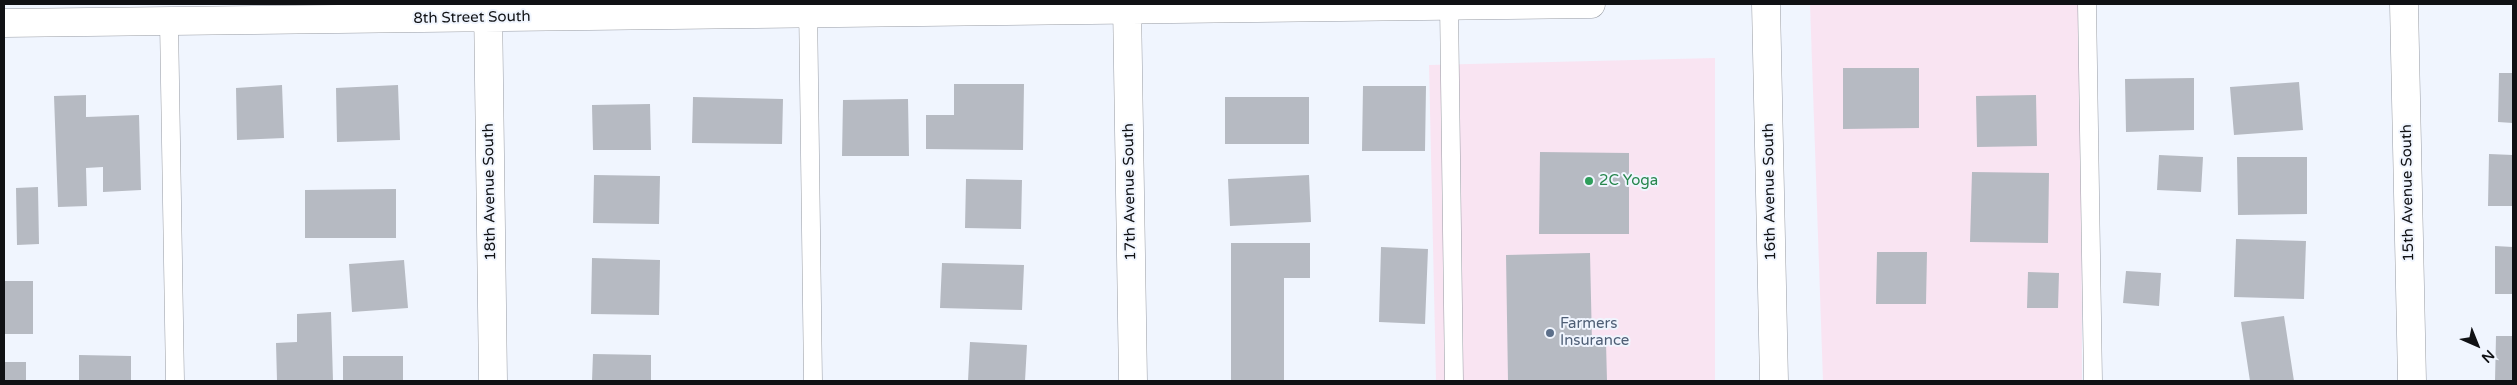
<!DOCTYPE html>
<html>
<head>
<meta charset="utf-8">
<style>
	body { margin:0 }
	#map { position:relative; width:2517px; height:385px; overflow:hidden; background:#f0f5fe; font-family:"Varela Round",sans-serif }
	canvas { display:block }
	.frame { position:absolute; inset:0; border:5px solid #101114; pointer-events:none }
	.north { position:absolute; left:2452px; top:320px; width:50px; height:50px; -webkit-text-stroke:4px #f0f5fe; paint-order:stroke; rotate:136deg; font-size:14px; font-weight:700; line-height:20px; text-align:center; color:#101114 }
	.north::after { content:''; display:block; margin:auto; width:18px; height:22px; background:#101114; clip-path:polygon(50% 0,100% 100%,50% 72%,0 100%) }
</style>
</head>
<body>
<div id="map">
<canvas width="2517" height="385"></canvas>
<div class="frame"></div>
<div class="north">N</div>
</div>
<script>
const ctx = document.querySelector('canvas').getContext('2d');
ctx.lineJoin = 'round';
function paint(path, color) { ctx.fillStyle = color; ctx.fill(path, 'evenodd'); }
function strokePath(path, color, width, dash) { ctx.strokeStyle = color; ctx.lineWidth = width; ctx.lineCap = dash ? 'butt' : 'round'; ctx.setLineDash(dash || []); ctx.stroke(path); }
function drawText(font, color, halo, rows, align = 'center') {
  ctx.font = font + ' "Varela Round",sans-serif'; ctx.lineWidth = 4; ctx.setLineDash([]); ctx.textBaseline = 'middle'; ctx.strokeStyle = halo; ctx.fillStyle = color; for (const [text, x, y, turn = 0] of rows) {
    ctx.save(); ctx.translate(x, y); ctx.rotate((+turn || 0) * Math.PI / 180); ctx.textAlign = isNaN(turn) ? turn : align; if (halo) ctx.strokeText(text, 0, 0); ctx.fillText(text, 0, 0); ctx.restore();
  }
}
const commercial = new Path2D(`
	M1810,4h271l1,377h-259z
	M1715,58v323h-279l-7,-316z`);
const building = new Path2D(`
	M1843,68h76v60l-76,1z
	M2499,73h14v50l-15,-1z
	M2194,78v52l-68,2 -1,-53z
	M2299,82l4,48 -69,5 -4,-48z
	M954,84h70l-1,66 -97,-1v-34h28z
	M282,85l2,53 -47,2 -1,-52z
	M398,85l2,55 -63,2 -1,-54z
	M1363,86h63l-1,65h-63z
	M86,95v22l53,-2 2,75 -38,2v-25l-17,1 1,38 -29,1 -4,-111z
	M2036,95l1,51 -60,1 -1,-51z
	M693,97l90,2 -1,45 -90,-1z
	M1225,97h84v47h-84z
	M908,99l1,57h-67l1,-56z
	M650,104l1,46h-58l-1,-45z
	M1540,152l89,1v81h-90z
	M2489,154l24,1v51h-25z
	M2159,155l44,2 -2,35 -44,-2z
	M2237,157h70v57l-69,1z
	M1972,172l77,1 -1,70 -78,-1z
	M594,175l66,1 -1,48 -66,-1z
	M1309,175l2,47 -81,4 -2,-47z
	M966,179l56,1 -1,49 -56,-1z
	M38,187l1,57 -22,1 -1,-57z
	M396,189v49h-91v-48z
	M2236,239l70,2 -2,58 -70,-2z
	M1231,243h79v35h-26v103h-53z
	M2495,246l18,1v47h-18z
	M1381,247l47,2 -3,75 -46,-2z
	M1877,252h50l-1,52h-50z
	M1590,253l2,90 14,-1 1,39h-99l-2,-126z
	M592,258l68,2 -1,55 -68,-1z
	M404,260l4,48 -56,4 -3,-48z
	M942,263l82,2 -2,45 -82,-2z
	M2126,271l35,2 -2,33 -36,-3z
	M2028,272l31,1 -1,35h-31z
	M4,281h29v53h-29z
	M331,312l2,69h-56l-1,-38 21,-1v-28z
	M2284,316l10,65h-44l-9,-59z
	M2496,336h17v45h-18z
	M970,342l57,3 -2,36h-57z
	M593,354l58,1v26h-59z
	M79,355l52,1v25h-52z
	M343,356h60v25h-60z
	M4,362h22v19h-22z`);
const service = new Path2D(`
	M808,4l5,377
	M2087,4l6,377
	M1449,5l5,376
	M169,22l6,359`);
const minor = new Path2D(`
	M488,4l5,377
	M1127,4l6,377
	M2404,4l8,377
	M4,23l1587,-19`);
const tertiary = new Path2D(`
	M1766,4l8,377`);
const markers = [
	[1589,181,5,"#2e9e5b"],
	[1550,333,5,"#5c6f8a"]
];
const streetNames = [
	["8th Street South",472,18,-1],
	["18th Avenue South",490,192,-91],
	["17th Avenue South",1130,192,-91],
	["16th Avenue South",1770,192,-91],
	["15th Avenue South",2408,193,-91]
];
const leisureNames = [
	["2C Yoga",1599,181]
];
const serviceNames = [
	["Farmers",1560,324],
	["Insurance",1560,341]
];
paint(commercial, '#f9e4f2');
paint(building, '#b6bac2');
strokePath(service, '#989ca4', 19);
strokePath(minor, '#989ca4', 29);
strokePath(tertiary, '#989ca4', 29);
strokePath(service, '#fff', 18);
strokePath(minor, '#fff', 28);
strokePath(tertiary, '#fff', 28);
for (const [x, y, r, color] of markers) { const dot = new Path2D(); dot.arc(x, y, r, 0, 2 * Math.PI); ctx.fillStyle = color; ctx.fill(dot); strokePath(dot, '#f0f5fe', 2); }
drawText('15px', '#101114', '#f0f5fe', streetNames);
drawText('15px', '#27864d', '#f0f5fe', leisureNames, 'left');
drawText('15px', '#4e5e75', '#f0f5fe', serviceNames, 'left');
</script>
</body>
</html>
